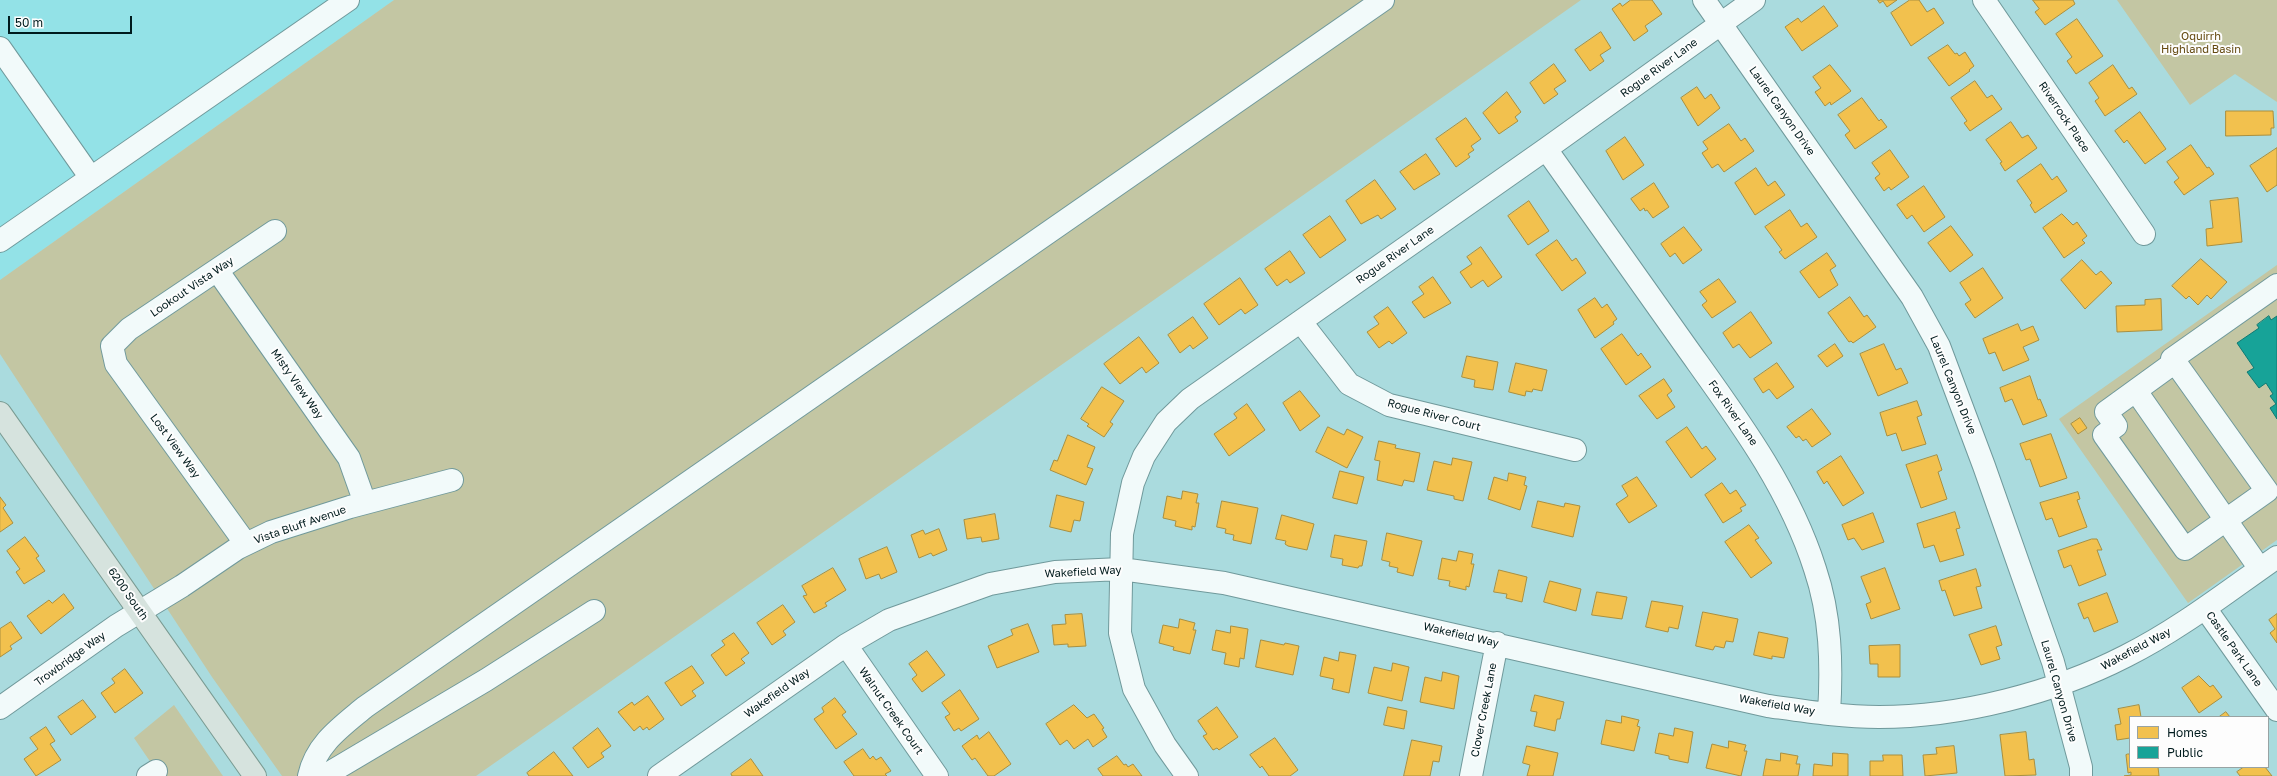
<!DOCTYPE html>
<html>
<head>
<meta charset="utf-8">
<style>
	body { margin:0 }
	#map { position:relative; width:2277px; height:776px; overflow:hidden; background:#aadbde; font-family:"Golos Text",sans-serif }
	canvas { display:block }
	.legend { position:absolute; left:2129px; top:716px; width:140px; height:52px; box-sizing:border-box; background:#fdfdfd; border:1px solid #98a3a3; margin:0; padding:5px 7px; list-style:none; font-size:12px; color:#001b1d }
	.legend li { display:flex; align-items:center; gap:8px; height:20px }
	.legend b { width:20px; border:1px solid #98a3a3 }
	.scale { position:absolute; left:8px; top:16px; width:124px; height:18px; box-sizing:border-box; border:2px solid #001b1d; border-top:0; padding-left:5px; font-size:12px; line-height:14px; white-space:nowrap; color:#001b1d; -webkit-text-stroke:3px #fdfdfd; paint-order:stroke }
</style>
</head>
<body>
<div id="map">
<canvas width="2277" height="776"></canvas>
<ul class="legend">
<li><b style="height:11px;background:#f2c14e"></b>Homes</li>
<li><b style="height:11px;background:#17a398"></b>Public</li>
</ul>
<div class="scale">50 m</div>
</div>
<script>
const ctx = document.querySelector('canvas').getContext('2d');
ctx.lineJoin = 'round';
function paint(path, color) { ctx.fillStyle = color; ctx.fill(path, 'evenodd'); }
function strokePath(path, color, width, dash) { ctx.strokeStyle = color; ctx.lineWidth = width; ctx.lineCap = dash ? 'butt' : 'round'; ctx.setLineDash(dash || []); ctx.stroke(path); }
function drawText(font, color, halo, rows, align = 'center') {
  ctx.font = font + ' "Golos Text",sans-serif'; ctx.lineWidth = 4; ctx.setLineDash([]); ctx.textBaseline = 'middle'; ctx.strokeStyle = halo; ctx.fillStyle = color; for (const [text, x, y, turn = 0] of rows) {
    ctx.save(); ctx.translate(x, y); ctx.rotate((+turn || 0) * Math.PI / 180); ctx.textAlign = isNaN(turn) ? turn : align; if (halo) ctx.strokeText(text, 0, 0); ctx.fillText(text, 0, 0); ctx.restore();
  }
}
const built = new Path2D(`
	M0,0h394l-394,280z`);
const green = new Path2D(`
	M394,0h1187l-1105,776h-194l-70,-99 -212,-323v-74z
	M2117,0h160v102l-42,-28 -45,31z
	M2277,265v275l-89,63 -129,-184z
	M174,705l49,71h-63l-26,-38z`);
const homes = new Path2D(`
	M1631,0h21l10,14 -17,12 3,5 -14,10 -22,-32 8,-6 2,3z
	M1878,0h19l-10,7 -4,-6 -3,2z
	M1910,0h9l8,12 7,-4 10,15 -33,23 -20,-33z
	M2033,0h40l2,4 -30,21 -10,-13 4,-3z
	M1824,6l14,20 -36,25 -17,-24 13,-9 3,4z
	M2077,19l26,37 -27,18 -9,-13 5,-4 -16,-23z
	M1601,32l10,16 -11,7 4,6 -14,10 -15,-21z
	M1948,45l7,9 2,-1 2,3 6,-4 9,14 -5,4 1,1 -21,15 -21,-28z
	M1554,64l12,17 -12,8 4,5 -14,10 -14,-21z
	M1830,65l21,26 -20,14 -1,-3 -5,4 -10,-14 6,-4 -8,-11z
	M2113,65l16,24 3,-2 5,7 -32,22 -10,-15 4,-3 -10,-15z
	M1975,81l12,17 5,-3 10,14 -32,22 -6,-8 3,-2 -16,-23z
	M1697,87l8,12 6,-5 9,14 -22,18 -17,-28z
	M1507,92l14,20 -6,5 3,4 -19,13 -16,-21z
	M1862,98l17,23 2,-2 6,8 -32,22 -10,-14 5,-4 -12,-16z
	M2226,111h47l1,17h-3v7l-45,1z
	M2140,112l26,37 -21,15 -18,-24 -3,3 -9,-12z
	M1466,118l15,21 -10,7 3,4 -6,4 2,3 -14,10 -20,-28z
	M2011,122l11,16 6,-3 9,13 -32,23 -5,-8 2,-1 -16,-22z
	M1729,124l12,17 4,-3 9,13 -30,21 -6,-8 -6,4 -10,-15 6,-4 -5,-7z
	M1625,137l19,28 -21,15 -17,-29z
	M2191,145l16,23 2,-1 5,7 -30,21 -10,-13 5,-4 -12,-16z
	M2277,148v37l-10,7 -17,-26z
	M1890,150l19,27 -18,13 -2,-3 -5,4 -9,-13 5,-4 -8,-11z
	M1426,154l14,20 -26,16 -14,-18z
	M2041,164l11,16 5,-4 10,15 -32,22 -5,-8 2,-2 -15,-22z
	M1756,168l12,18 7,-5 10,14 -30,20 -20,-32z
	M1375,180l21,29 -15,10 -3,-4 -17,9 -15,-23z
	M1654,183l15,24 -16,11 -6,-8 -2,1 -1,-3 -4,3 -9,-12z
	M1924,186l21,31 -21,15 -12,-17 -5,4 -10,-14z
	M2238,198l4,44 -35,4 -1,-17 7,-1 -3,-27z
	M1529,201l20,30 -21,14 -20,-29z
	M1790,210l11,17 6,-4 10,14 -32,22 -6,-7 3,-2 -17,-23z
	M2062,214l11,11 4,-3 10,14 -5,4 3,3 -21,15 -21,-30z
	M1330,216l16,24 -26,18 -17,-23z
	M1951,226l22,29 -23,17 -22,-29z
	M1684,227l18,23 -19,14 -8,-11 -5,4 -9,-13z
	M1557,240l15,21 4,-3 10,15 -24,18 -26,-36z
	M1481,247l21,30 -14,10 -5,-7 -12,8 -11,-16 12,-8 -5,-7z
	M1290,251l15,22 -15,10 -3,-4 -10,7 -12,-17z
	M1827,253l9,13 -6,4 8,15 -19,13 -19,-26z
	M2201,259l26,23 -16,17 -4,-4 -9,10 -9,-9 -3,3 -14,-13z
	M2082,260l14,15 5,-4 11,12 -27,26 -24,-29z
	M1983,268l20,30 -28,20 -10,-14 6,-4 -11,-17z
	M1433,277l18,26 -27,15 -12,-16 12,-8 -5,-7z
	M1240,278l18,27 -13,9 -4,-5 -22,16 -15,-21z
	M1719,279l17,23 -24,16 -10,-13 5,-4 -7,-9z
	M1850,297l14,20 3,-2 9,12 -23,16 -2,-2 -2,1 -21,-29z
	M1595,298l7,10 5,-4 10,15 -4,3 1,2 -19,14 -17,-28z
	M2161,299l1,31 -45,2 -1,-26 29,-1v-5z
	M1388,307l19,26 -15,11 -3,-3 -10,7 -12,-16 12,-8 -5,-7z
	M1751,312l21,31 -22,15 -11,-14 -6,4 -10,-15z
	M1193,317l15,21 -15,11 -3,-4 -10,8 -12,-18z
	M2018,324l3,7 12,-5 6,14 -16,7 6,13 -26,11 -8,-19 -6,2 -6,-15z
	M1622,334l16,22 3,-3 10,14 -25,18 -25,-36z
	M1139,337l20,26 -13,10 -4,-6 -22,17 -16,-20z
	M1835,344l8,12 -16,11 -9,-11z
	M1884,344l12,26 5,-2 7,15 -30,13 -18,-42z
	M1467,356l31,6 -5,28 -19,-3 1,-7 -13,-3z
	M1516,363l31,7 -5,21 -9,-2 -1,3 -6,-1 -1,5 -16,-4z
	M1777,363l17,24 -17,12 -8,-10 -6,4 -9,-14z
	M2030,376l8,24 2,-1 7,17 -24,9 -11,-26 -7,3 -5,-14z
	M1664,379l8,12 -5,4 8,12 -18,12 -18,-23z
	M1102,387l22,14 -14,21 3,2 -9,13 -17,-11 2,-2 -8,-5z
	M1300,391l20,25 -20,15 -17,-28z
	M1917,401l5,14 -5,2 9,27 -24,7 -6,-18 -9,3 -7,-23z
	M1247,404l18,26 -36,26 -15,-22 23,-16 -3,-4z
	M1812,409l19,25 -19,13 -6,-8 -3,2 -4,-5 -3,2 -9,-11z
	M2080,418l7,10 -9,6 -7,-10z
	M1328,427l16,8 3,-6 16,8 -16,31 -31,-16z
	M1687,427l15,22 4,-3 10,13 -25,19 -25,-36z
	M2051,434l16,44 -27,9 -10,-28 -4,1 -6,-16z
	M1068,435l27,12 -8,20 6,2 -7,16 -36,-15 4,-10 3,1z
	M1379,441l17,4 -1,3 25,5 -6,29 -10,-2 -2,6 -25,-6 3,-19 -5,-1z
	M1937,455l5,15 -4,2 9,27 -26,9 -15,-43z
	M1841,456l23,37 -21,13 -16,-25 -3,3 -7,-12z
	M1453,458l19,4 -9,39 -9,-2v-3l-27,-6 7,-29 17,4z
	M1340,471l24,6 -7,27 -24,-6z
	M1509,473l17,4 -2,8 3,1 -7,24 -32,-11 6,-22 13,4z
	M1637,477l20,29 -28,17 -13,-19 12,-8 -6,-10z
	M1722,483l8,11 6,-4 10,15 -6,3 2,3 -19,12 -18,-28z
	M1183,491l15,3 -2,9h3l-4,24 -3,-1v4l-17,-4 1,-5 -13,-3 4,-22 14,3z
	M2078,492l2,7 -3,1 10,27 -28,10 -7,-19 -6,2 -6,-17z
	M1057,495l27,7 -4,19 -6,-1 -3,12 -21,-5z
	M0,497l6,8 -3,3 10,15 -13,9z
	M1222,501l36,7 -7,36 -18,-4 1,-5 -9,-2 1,-4 -9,-2z
	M1538,501l26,6 1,-4 15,3 -7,31 -41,-10z
	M1955,512l5,16 -4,1 8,26 -24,7 -6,-17 -10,3 -7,-24z
	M1873,513l11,29 -22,8 -8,-12 -6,2 -6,-15z
	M995,514l4,25 -17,3 -1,-5 -14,2 -3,-19z
	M1282,515l32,9 -7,26 -19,-4 -3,-2 1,-3 -10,-2z
	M1749,525l10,13 -4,2 17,23 -21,15 -26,-36z
	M939,529l8,21 -14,6 -2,-3 -12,5 -8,-23 12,-5 2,4z
	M1387,533l35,8 -9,35 -16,-4 1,-4 -9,-2 1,-4 -8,-2z
	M1335,535l32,6 -5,25h-3l-1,2 -16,-3 1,-6 -12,-2z
	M25,537l14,19 -3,2 9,13 -21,13 -8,-12 4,-3 -13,-18z
	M2092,539h5l5,11h-5l9,25 -27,11 -8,-21 -7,3 -6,-17z
	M887,547l10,25 -16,7 -2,-5 -13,5 -7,-20z
	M1459,551l14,3 -2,10h3l-5,23 -3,-1v4l-17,-4 1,-5 -12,-2 4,-21 14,3z
	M833,568l13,22 -21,13 2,3 -13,7 -11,-17 4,-1 -5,-9z
	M1885,568l15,41 -29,10 -5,-15 5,-2 -10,-25z
	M1976,569l5,17 -5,1 6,21 -28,8 -9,-26 -3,1 -3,-10z
	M1499,570l28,7 -5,25 -16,-4 1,-4 -13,-2z
	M1550,581l31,8 -5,22 -32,-9z
	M1597,592l30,5 -5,22 -30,-4z
	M2107,593l11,29 -24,10 -6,-15 -4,2 -6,-15z
	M64,594l10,14 -33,26 -14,-18 22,-16 3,3z
	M1652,601l31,5 -5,23 -9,-2 -1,5 -22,-5z
	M783,605l12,17 -12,9 3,4 -14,10 -15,-22z
	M1703,612l35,7 -5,23 -7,-1 -2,7 -9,-2 -2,4 -17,-4z
	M1082,614l4,32 -18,1v-3l-14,1 -2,-20 14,-1 -1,-9z
	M2277,614v29l-7,-10 5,-4 -6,-9z
	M1180,619l15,4 -2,7h3l-6,24 -17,-4 1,-3 -15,-4 4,-18 15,3z
	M11,622l11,16 -12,8 2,3 -12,8v-28z
	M1028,624l11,28 -42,16 -9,-22 25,-11 -2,-5z
	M1231,626l17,3 -4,30 -4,-1 -1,9 -15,-3 2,-11 -14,-3 4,-20 14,3z
	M1996,626l6,19 -6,2 4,12 -19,6 -12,-30z
	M1759,632l29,6 -4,20 -12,-2v3l-18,-4z
	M734,633l15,20 -8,6 4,4 -19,13 -15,-21 14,-10 -3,-4z
	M1261,640l23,5 1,-2 14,3 -6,29 -37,-8z
	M1900,645v32h-22v-13h-8l-1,-18z
	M927,651l18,24 -23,17 -10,-13 5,-4 -8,-11z
	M1340,652l16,3 -7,38 -17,-4 2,-10 -14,-3 4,-19 14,4z
	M1393,663l16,4 -7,34 -34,-8 6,-26 17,4z
	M692,666l12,17 -12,8 4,5 -15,10 -16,-23z
	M125,669l18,24 -28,20 -14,-20 14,-10 -3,-4z
	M1443,672l16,4 -5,33 -34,-7 5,-25 16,4z
	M2199,676l11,11 3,-2 9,12 -23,16 -17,-25z
	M960,690l19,29 -18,12 -2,-3 -5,3 -9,-14 5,-3 -8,-11z
	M1535,695l29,7 -4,17h-3l-2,12 -21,-5 3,-14 -6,-1z
	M648,696l16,23 -15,11 -2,-3 -4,3 -3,-4 -6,5 -16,-19 14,-10 2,3z
	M835,698l11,14 -4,3 15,19 -21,15 -22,-30 10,-7 -2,-4z
	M83,700l13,17 -25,18 -13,-18z
	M1074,705l13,13 7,-4 10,14 -2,1 5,8 -14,10 -5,-8 -14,10 -7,-9 -7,5 -14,-21z
	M2139,705l2,12h-11v21l-13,2 -2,-15 6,-1 -3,-15z
	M1217,707l21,30 -19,13 -2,-2 -4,2 -10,-14 4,-2 -9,-13z
	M1388,707l19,4 -3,18 -20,-4z
	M2226,712l4,5h-11z
	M1622,716l17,4 -2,6 3,1 -6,24 -33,-7 5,-24 15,3z
	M46,727l9,14 -5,3 11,16 -25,16 -12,-17 14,-10 -8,-11z
	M598,728l13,18 -10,7 3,4 -16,11 -15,-20z
	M1675,728l18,4 -5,31 -19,-4v-3l-14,-3 4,-20 14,3z
	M989,732l22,32 -17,12h-6l-13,-18 -3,2 -10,-14 15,-11 2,4z
	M2026,732l3,28 5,-1 2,16 -31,1 -5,-41z
	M1275,738l23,32 -8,6h-21l-7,-10 -2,2 -10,-13z
	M1412,740l30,6 -3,16 -6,-1 -3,15h-26z
	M1729,741l17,4 -2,6h3l-6,25 -35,-8 6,-24 16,4z
	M1527,746l31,7 -5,23h-26l3,-11 -7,-2z
	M1954,746l3,27 -32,3 -2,-21 14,-1 -1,-6z
	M863,749l7,10 3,-3 3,4 5,-3 10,14 -6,3 2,2h-33l-10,-14z
	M554,752l19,24h-44l-2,-3z
	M1781,753l17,3 -2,8h4l-2,12h-35l3,-17 14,2z
	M1833,753l15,1v22h-35l1,-12 18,2z
	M2128,754h2v13h28l1,9h-35l7,-1v-3l-3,1 -2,-18z
	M1883,755h19l1,21h-33v-15h13z
	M1117,756l7,9 2,-1 2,3 5,-3 9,12h-39l-5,-7z
	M751,759l12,17h-31l-1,-2z
	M2244,767h21l7,9h-32l-3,-4z`);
const public = new Path2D(`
	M2269,316l2,4 6,-4v103l-7,-11 6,-4 -6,-8 3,-2 -7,-11 -7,5 -12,-16 7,-4 -17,-25 22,-15 -2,-3z`);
const minor = new Path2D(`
	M1704,0l208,297 27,49 45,120 69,196 28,105v9
	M1984,0l160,234
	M0,48l91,130
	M1546,149c47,66 94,132 141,199 50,70 102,139 128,221 16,47 17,96 14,145
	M0,241l348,-241
	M217,270l132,188 16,45
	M1301,322l48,62 40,21 186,45
	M2175,362l92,129 -82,58 -81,-114 12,-9 -10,-14z
	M2175,362l-3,-3 105,-74
	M2136,391l124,178
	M246,544l-130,-180 -4,-18 17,-17 146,-98
	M2205,608l72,102
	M846,645l91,131
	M0,708l116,-82 66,-40 56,-38 33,-16 79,-25 102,-27
	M148,776l8,-5
	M309,776c7,-32 32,-49 56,-69l1018,-707
	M324,776l162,-96 108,-69
	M659,776l187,-131 43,-25 101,-36 65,-12 66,-3 103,14 544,123c36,5 74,11 111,11 81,0 175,-24 247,-61 54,-27 102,-65 151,-99
	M1187,776l-22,-31 -31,-56 -14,-56 2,-99 11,-51 11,-27 22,-34 24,-23 356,-250 208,-149
	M1471,776l26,-133`);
const major = new Path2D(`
	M0,413l255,363`);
const parkNames = [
	["Oquirrh",2201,37],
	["Highland Basin",2201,50]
];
const streetNames = [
	["Rogue River Lane",1659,68,-36],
	["Laurel Canyon Drive",1782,111,55],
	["Riverrock Place",2064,117,56],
	["Rogue River Lane",1395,255,-35],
	["Lookout Vista Way",192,287,-34],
	["Misty View Way",297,384,55],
	["Laurel Canyon Drive",1953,385,68],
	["Fox River Lane",1733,413,55],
	["Rogue River Court",1434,415,15],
	["Lost View Way",175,446,54],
	["Vista Bluff Avenue",300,525,-19],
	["Wakefield Way",1083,572,-3],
	["6200 South",128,594,55],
	["Wakefield Way",1461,635,13],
	["Wakefield Way",2136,649,-28],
	["Castle Park Lane",2234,649,55],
	["Trowbridge Way",70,659,-36],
	["Laurel Canyon Drive",2059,691,74],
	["Wakefield Way",777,693,-35],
	["Wakefield Way",1777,705,10],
	["Clover Creek Lane",1484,710,-79],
	["Walnut Creek Court",891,711,55]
];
paint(built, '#93e2e7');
paint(green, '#c3c6a3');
paint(homes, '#f2c14e');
strokePath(homes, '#a98f3f', 1);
paint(public, '#17a398');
strokePath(public, '#107a73', 1);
strokePath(minor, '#70999b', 24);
strokePath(major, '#7a9b92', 24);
strokePath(minor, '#f2fafa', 22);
strokePath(major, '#d6e3de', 22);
drawText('11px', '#63480f', '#fdfdfd', parkNames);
drawText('11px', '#001b1d', '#fdfdfd', streetNames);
</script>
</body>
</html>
